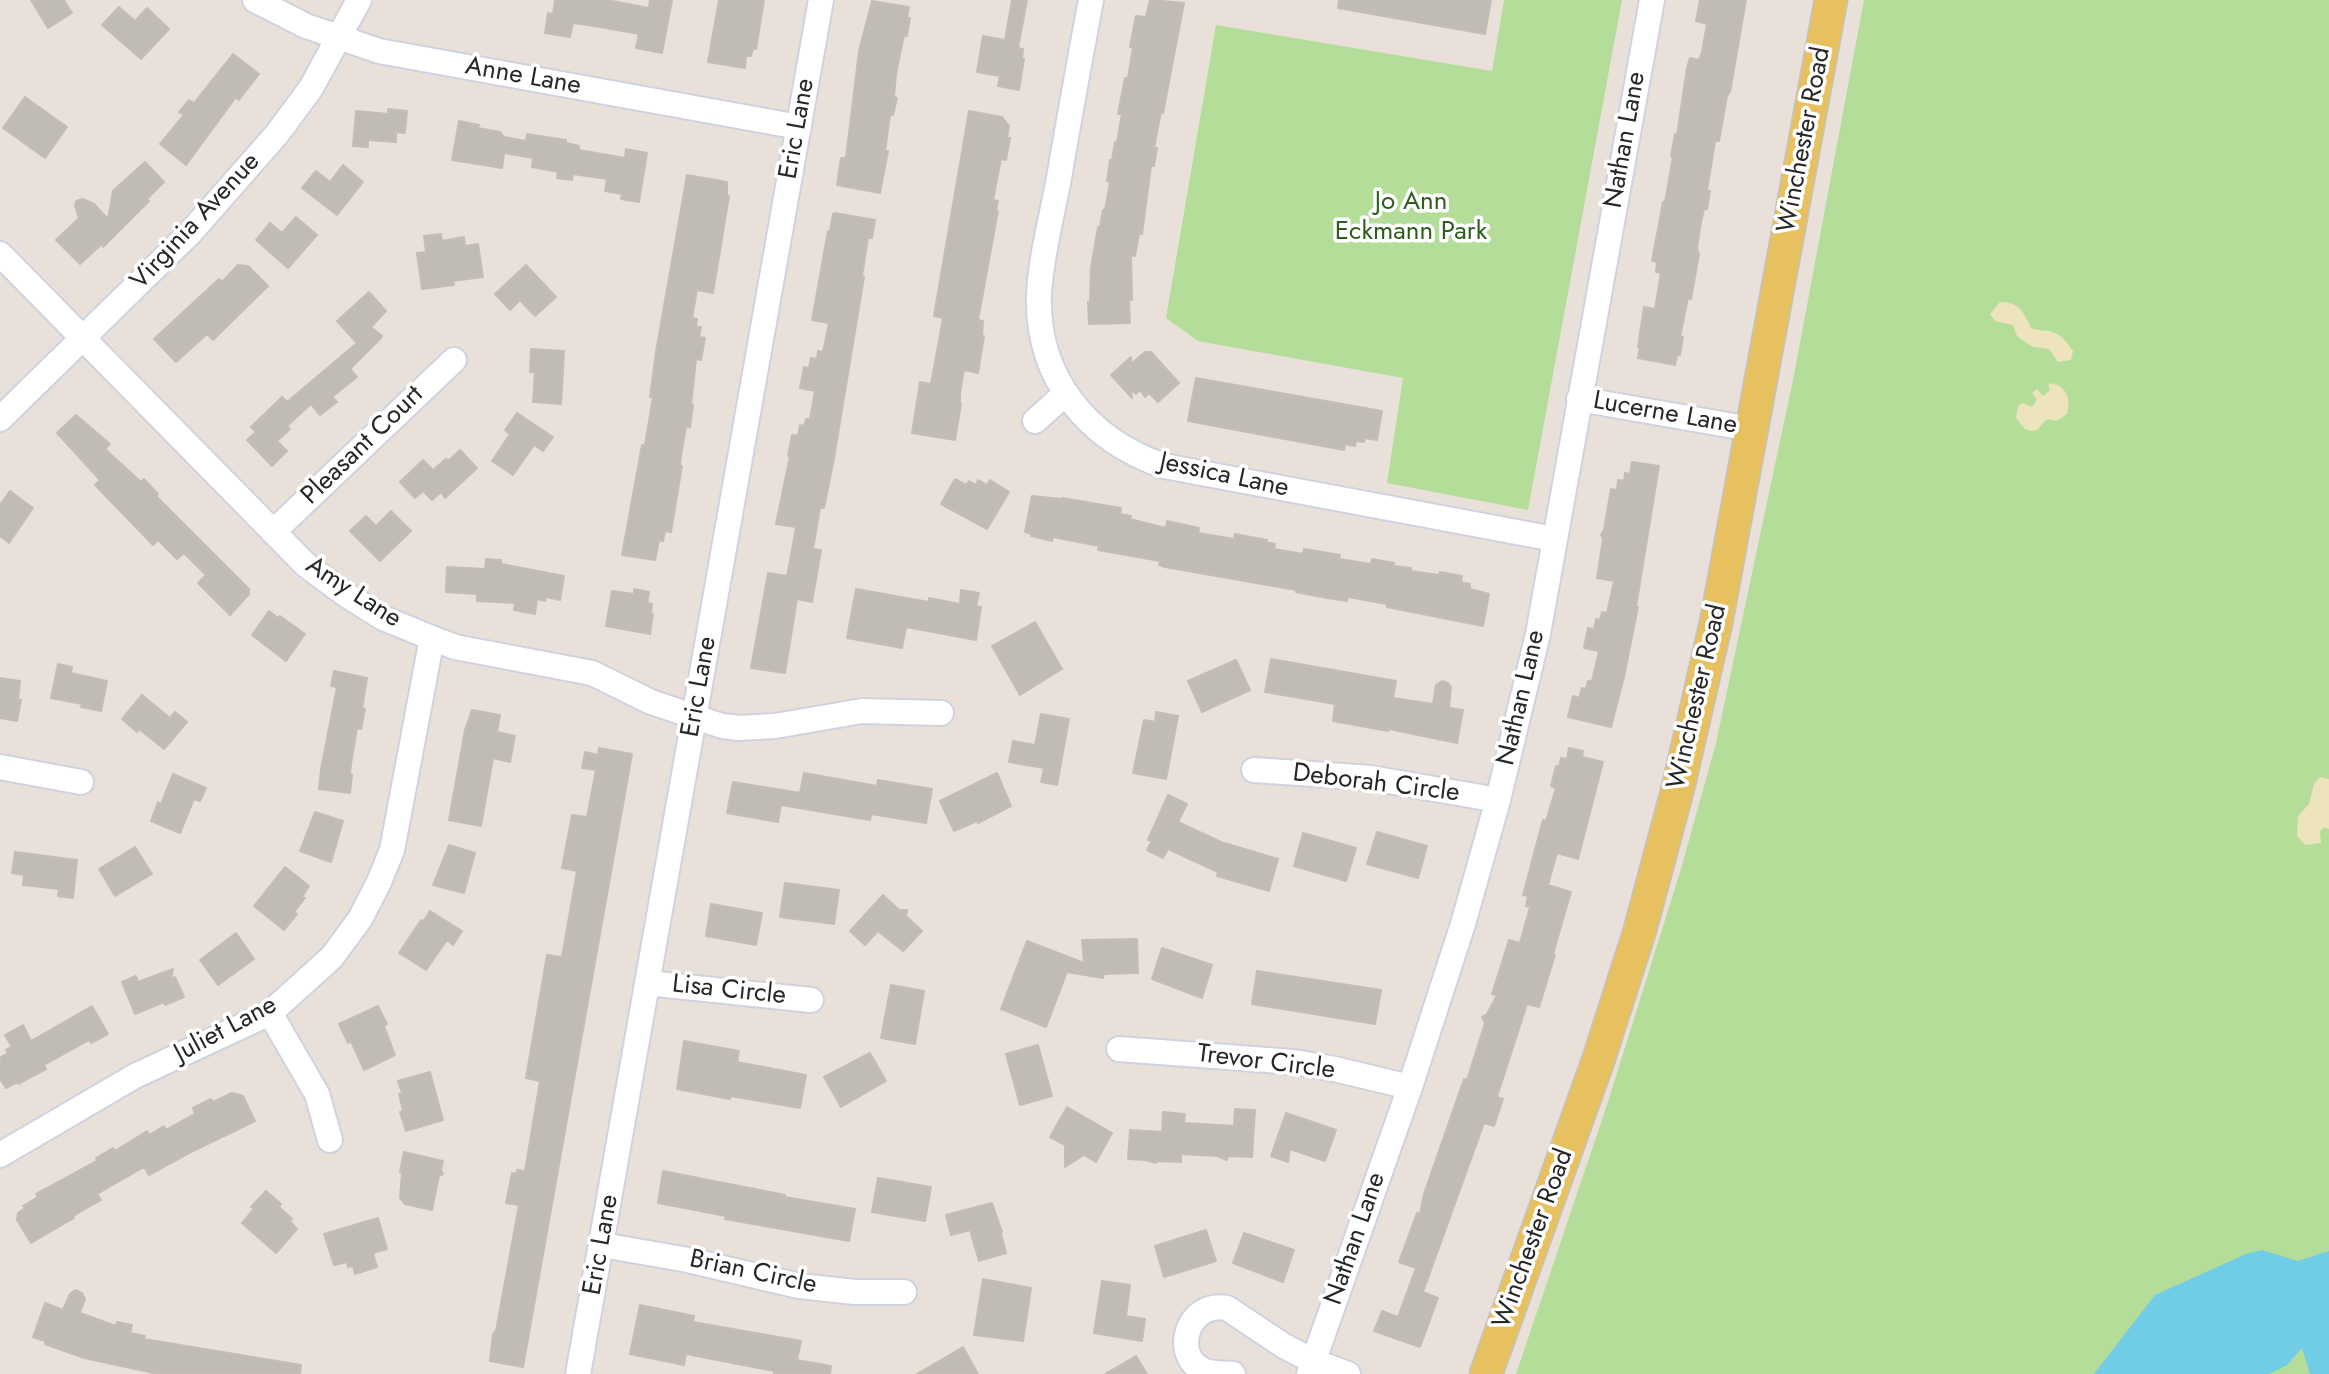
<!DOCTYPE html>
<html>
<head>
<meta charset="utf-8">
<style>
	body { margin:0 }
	canvas { display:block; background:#e9e1d9 }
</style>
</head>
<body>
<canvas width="2329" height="1374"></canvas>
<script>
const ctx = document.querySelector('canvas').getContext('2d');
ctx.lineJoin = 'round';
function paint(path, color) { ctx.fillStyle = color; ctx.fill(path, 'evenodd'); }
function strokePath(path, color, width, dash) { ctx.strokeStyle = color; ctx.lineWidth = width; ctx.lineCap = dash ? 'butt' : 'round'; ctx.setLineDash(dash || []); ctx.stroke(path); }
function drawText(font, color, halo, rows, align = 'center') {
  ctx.font = font + ' Jost,sans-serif'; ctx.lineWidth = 7; ctx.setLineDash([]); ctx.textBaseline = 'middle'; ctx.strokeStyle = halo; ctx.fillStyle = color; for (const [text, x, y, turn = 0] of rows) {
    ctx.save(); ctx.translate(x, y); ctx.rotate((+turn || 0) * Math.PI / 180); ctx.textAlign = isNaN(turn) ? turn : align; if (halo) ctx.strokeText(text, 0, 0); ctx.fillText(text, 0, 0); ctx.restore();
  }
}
const green = new Path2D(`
	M1504,0h118l-94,510 -141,-27 16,-105 -205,-37 -32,-23 50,-293 276,46z
	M1864,0h465v1374h-813l90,-266 75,-239 35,-126 78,-368z`);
const sand = new Path2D(`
	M2000,302c18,-1 25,11 31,26 7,3 11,2 18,3 11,2 18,11 24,20l-2,9 -13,2 -9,-13 -16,-2 -8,-5 -8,-6 -4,-11 -18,-4 -5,-7z
	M2050,383c17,3 21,15 17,31l-10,7 -9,-2c-10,6 -7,16 -23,10l-9,-11 2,-12 5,-3 9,4 5,-7 -5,-7 5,-4 6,7 7,-6 -2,-5z
	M2320,777l9,2v50l-4,-2 -5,4 1,12 -16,2 -8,-9 1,-20 11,-12 5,-20z`);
const water = new Path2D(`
	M2262,1250l36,11 31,-10v123h-19l-8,-26 -15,17 -18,9h-175l61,-79 91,-41z`);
const building = new Path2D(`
	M31,0h33l8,13 -24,15z
	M555,0h52l42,8 1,-8h22l-10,53 -26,-5 3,-14 -45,-8 -21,-3 -3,14 -25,-4 3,-20 5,1z
	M719,0h45l-8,49 -3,-1 -2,8h-5l-1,12 -37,-6z
	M1012,0h15l-9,48 5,1 -1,10h2l-5,31 -21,-4 2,-10 -23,-4 6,-36 22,4z
	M1150,0l34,3 -21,110 -2,-1 -7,36h3l-3,18h-3l-9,68 -3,-1 -4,23 -4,-1 1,45h-3l1,23 -41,1 -1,-22h2l1,-34 7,-41h2l3,-17h2l5,-28 -3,-1 3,-21h2l3,-18h2l5,-28h-4l7,-36h3l5,-31h-3l4,-21 2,-10 10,1z
	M1339,0h152l-6,34 -147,-26z
	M1700,0h46l-16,92 -3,4 -8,45h-4l-8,50h3l-3,18h-3l-3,13 -4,26 2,6 -8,45 -3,-1 -8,39h3l-3,18h-3l-2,10 -37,-7 2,-11h-2l6,-40 11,2 6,-36 -5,-1 1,-10 -5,-1 11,-59h2l8,-45 -2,-1 4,-22 2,1 10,-67 3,-10 9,2 3,-8 5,-28 -11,-3z
	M872,1l37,6 -2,11h3l-3,18 -3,-1 -8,39 -2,23 3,1 -4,17h-3l-5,36h3l-8,42 -43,-8 4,-27h5l13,-107z
	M119,7l16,14 12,-13 22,21 -28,30 -39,-34z
	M233,54l26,20 -20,26 -3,-3 -50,68 -26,-21 24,-29 -5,-3 10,-12 5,3z
	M25,97l42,30 -22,31 -42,-30z
	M388,109l19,2 -2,22 -9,-1v10l-28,-2v7l-15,-1 3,-35 32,3z
	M969,111l33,6 7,9 -2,12h3l-4,22 -5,-1 -8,41 5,1 -2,9 2,1 -20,109 5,1 -1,15h2l-6,37 -14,-3 -4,23v11h1l-6,36 -43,-7 8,-51 11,2 12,-66 -9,-2z
	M459,121l20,4 -1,3 22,4 4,5 22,4 1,-7 39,6v3l13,3v4l46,8 1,-9 21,4 -8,49 -18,-3 1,-5 -17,-3 2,-12 -34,-5 -1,6 -15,-2 1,-6 -26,-5 1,-9 -29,-5 -2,15 -50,-8z
	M145,162l19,20 -17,17 2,2 -46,46v-4l-23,21 -24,-24 23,-22 -4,-12 1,-5 7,-2 11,5 14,15 5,-28z
	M343,165l20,17 -26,33 -35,-27 14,-17 14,11z
	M687,175l40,7v14h2l-16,97 -16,-3 -5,28 5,1 -1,8h5l-2,10 6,1 -4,22 -5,-1 -5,46h2l-3,22h-4l-5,28 -1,11h2l-11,66 -6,-1 -2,10 -4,-1 -4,20 -33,-5 20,-110h3l8,-48h-3l6,-45z
	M835,213l40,7 -3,18h-4l-6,38 2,1 -30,181 -10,50h-4l-7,41 8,1 -9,52 -15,-3 -12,74 -34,-5 17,-95 19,3 3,-15 6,-34 -20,-3 14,-68h-2l4,-21 6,1 2,-11 4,1 2,-7h4l5,-28 -15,-3 4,-21 5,1 2,-10 6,1 1,-8 5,1 6,-29 -17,-3 16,-89h2l3,-17z
	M296,217l21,18 -29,33 -32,-28 14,-17 12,10z
	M441,234l1,7 22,-4 1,9 13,-2 5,33 -30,4 1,4 -32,4 -5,-36 9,-1 -2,-16z
	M238,265l10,1 20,20 -55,54 -6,-6 -31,28 -22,-23 65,-60 3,3z
	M526,265l30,32 -21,19 -15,-16 -10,10 -15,-16z
	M369,292l17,19 -15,16 11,9 -1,2 -31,31 7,8 -25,20 5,5 -17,13 -9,-11 -24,22 3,3 -13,12 10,10 -15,15 -25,-26 9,-8 -5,-5 31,-30 5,5 70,-59 -20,-22z
	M531,349l33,2 -3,53 -28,-2 2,-30h-5z
	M1145,352h6l28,31 -21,19 -9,-9 -4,4 -5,-7 -4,4 -5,-5 1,9 -21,-23 20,-18v7z
	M1196,378l186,33 -5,29 -12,-2 -1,4 -8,-1 -1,5 -10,-2 -1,6 -156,-29z
	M517,413l36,24 -10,14 -9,-6 -21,30 -21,-14 18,-27 -5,-4z
	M76,415l34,29 -5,5 36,33 3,-3 14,15 -2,2 93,93v5l-19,21 -32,-32 8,-8 -22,-22 -7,6 -19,-19 -5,5 -58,-60 5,-5 -43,-47z
	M460,450l17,18 -32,30 -4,-6 -9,8 -9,-9 -8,7 -15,-16 23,-22 10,10 13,-11 2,2z
	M1632,462l27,4 -23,141h2l-14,70 -13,50 -43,-10 5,-21 6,2 3,-10 4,1 2,-8h4l7,-30 -15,-3 4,-20 6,1 2,-10 4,1 2,-8 5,1 7,-32 -17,-3 6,-39 -2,-4 3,-5 7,-41 6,1 1,-10 6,1 1,-8 5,1z
	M955,479l11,6 3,-4 7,4 2,-5 9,5 3,-5 19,12 -22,37 -46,-25z
	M10,491l23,17 -24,35 -9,-7v-31z
	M1032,496l30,3v-1l59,10 -1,6 11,2 -1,3 36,9 1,-7 32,7 -1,5 36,6 1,-5 32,6 -1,2 9,2 -1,5 29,5 1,-5 36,6 -1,4 32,5 1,-5 22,4 -1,3 18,2v3l28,4 1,-3 22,4 -1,6 9,2v5l19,5 -6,32 -96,-19v-3l-39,-7 -1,4 -20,-3 -31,-6v-2l-131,-23 -6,-2 1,-4 -62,-11 1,-4 -46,-9 -1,4 -21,-5 1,-2 -7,-2z
	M391,511l20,20 -31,30 -30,-30 16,-15 10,10z
	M486,559l15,1v4l63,12 -4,24 -14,-3 -1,4 -8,-2 -2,15 -21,-4 1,-7 -38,-2v-7l-31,-2 1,-25 38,2z
	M634,589l15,3 -2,11 5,1 -1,9 2,1 -3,20 -44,-8 6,-35 22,3z
	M856,589l73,13v-4l31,6 1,-14 18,3 -3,13 5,1 -5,33 -70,-13 -4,21 -55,-10z
	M269,611l9,7 2,-2 25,18 -19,27 -34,-26z
	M1035,622l27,47 -42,26 -28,-49z
	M1271,659l125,22 -3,17 40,6 3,-19 6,-4 6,2 3,4 -2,21 14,2 -6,33 -68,-14 -1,2 -55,-10 2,-17 -70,-12z
	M1236,660l14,30 -48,22 -14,-31z
	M58,664l14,3 -1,6 36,8 -6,30 -20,-4 1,-3 -31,-6z
	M334,671l33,7 -5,31h3l-4,20 -4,-1 -6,36 -1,10 2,1 -2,18 -31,-4 2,-20 16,-82 -6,-1z
	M0,678l20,3 -2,18 3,1 -4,21 -17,-3z
	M142,695l28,23 5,-6 12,10 -23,27 -25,-20 -2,3 -15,-13z
	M472,710l28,5 -3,17 18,4 -5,26 -17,-4 -12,68 -32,-6 16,-90z
	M1156,712l22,4 -12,63 -33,-6 11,-53 11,2z
	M1041,714l28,5 -12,66 -16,-3 3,-14 -35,-6 4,-21 22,4z
	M599,748l33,6 -109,613 -33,-6 3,-27 3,-3 23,-126 -13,-2 6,-30 4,1 1,-4 8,1 15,-90 -14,-3 21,-123 15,2 15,-86 -15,-3 10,-53 15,2 9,-47 -14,-2 3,-16 13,3z
	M1569,748l14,3 -1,6 21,5 -25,97 -21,-6 -9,32 23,7 -18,62 2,1 -16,52 -12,-3 -30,93 6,2 -9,27 -10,-3 -61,169 15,6 -18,49 -46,-16 8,-20 16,6 18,-49 -17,-6 18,-49 3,1 4,-20 40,-115 3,1 18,-57 -3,-6 5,-3 10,-19 -5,-1 17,-54 11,3 10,-36 -4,-1 2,-10 -5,-1 17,-64 3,-11 3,1 10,-33 -5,-2 5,-20 3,1 2,-9 6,1z
	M804,773l73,13 1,-6 54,9 -6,34 -55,-9 -1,6 -89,-15 -3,17 -51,-9 6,-31 67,11z
	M997,773l14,33 -33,17 -1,-2 -23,10 -14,-30z
	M173,774l33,14 -6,13 -6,-2 -14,34 -29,-12 7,-19 3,2z
	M1168,795l19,9 -9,18 43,20 57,17 -9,32 -52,-15 1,-4 -50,-23 -5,9 -16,-8 5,-9 -4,-1z
	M315,812l28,9 -12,41 -31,-11z
	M1377,832l50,14 -9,32 -51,-14z
	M1303,833l53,15 -10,33 -52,-15z
	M449,845l26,8 -11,40 -31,-8z
	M135,847l17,27 -37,22 -16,-27z
	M15,852l62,8 -4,38 -15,-2 1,-7 -36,-4 1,-10 -12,-2z
	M285,867l24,19 -7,11 3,1 -11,14 3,2 -13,16 -30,-24z
	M785,883l54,7 -5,34 -54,-7z
	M883,895l16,15h8l-1,6 16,15 -19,20 -25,-20 -13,14 -15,-14z
	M711,904l51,9 -6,32 -50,-9z
	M430,911l32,20 -9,14 -6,-5 -21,30 -27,-17 22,-33 2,2z
	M236,933l18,26 -36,26 -18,-25z
	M1137,939l1,34 -34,1 -1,4 -36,-6 -21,55 -45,-18 26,-68 57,22 -2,-23z
	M1162,948l50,17 -10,33 -50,-19z
	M173,969l-2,11 4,-3 9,20 -19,8 -1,-3 -29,12 -13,-32 14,-6 2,6z
	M1257,971l124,19 -6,34 -123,-20z
	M891,985l33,6 -9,53 -34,-6z
	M92,1006l16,28 -17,9 -2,-3 -45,25 2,4 -28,15 -1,-2 -11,6 -6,-9v-21l8,-5 -2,-3 6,-3 -7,-12 18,-10 8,16z
	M378,1006l9,18 -3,2 11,29 -31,15 -13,-29 -3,2 -9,-19z
	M684,1041l55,10 -2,11 69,13 -6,33 -69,-12 -1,3 -53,-10z
	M1038,1045l14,51 -32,9 -14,-51z
	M870,1053l16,28 -45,26 -17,-30z
	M430,1072l13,48 -37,11 -6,-19 3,-1 -4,-17 3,-1 -4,-12z
	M232,1093l11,3 12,25 -66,32 -40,22 -5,-8 -47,27 4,6 -28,16 1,2 -43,25 -14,-23 1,-7 7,-5 -2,-2 15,-9 -2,-3 61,-33 -1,-3 17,-10 2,3 32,-20 2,4 15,-9 2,4 29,-16 -2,-6 18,-9 2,3z
	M1067,1107l45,26 -16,29 -12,-7 -19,12v-22l-15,-8z
	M1235,1109l20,1 -3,47 -24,-1 -1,4 -10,-4 -36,-2v8l-25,-1v2l-11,-3 -17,-1 2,-29 32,2 1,-20 22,2 -1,9 50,3z
	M1286,1113l50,17 -11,31 -35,-12 -2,13 -17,-6z
	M404,1152l39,9 -2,9 2,4 -4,2 -7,34 -27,-6 -5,-6 2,-25 -2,-1z
	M663,1171l122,24v2l70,12 -6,32 -124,-22 1,-3 -68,-13z
	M878,1178l53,9 -6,34 -53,-9z
	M266,1191l15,13 -2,3 13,12 -2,2 7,8 -21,24 -34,-30 12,-14 -3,-2z
	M992,1203l10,29 -1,2 5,19 -27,8 -9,-31 -19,5 -5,-20z
	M378,1218l9,31 -14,4 4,14 -22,7 -2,-8 -5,1 -1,-5 -13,3 -10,-31z
	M1206,1230l10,31 -52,16 -9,-31z
	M1244,1233l50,17 -11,32 -50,-19z
	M983,1279l48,9 -8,53 -49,-6z
	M1102,1281l28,4 -4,31 19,3 -3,22 -48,-8z
	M75,1290l7,3 3,6 -5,14 36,13 1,-4 15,3 -2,8 15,3 -1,3 157,26 -1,9h-142l-74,-16 -39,-14v-3l-12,-4 12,-34 18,7 7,-16z
	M640,1305l54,11 -1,6 108,19 -4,19 34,6 -1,8h-56v-3l-88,-17 -2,11 -54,-11z
	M963,1347l15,27h-61z
	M1136,1356l11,18h-42z`);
const minor = new Path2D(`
	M255,0l51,26 73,25 420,76
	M1091,0c-11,59 -22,119 -32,178 -7,38 -18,78 -20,116 -3,84 49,146 125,172l390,73
	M0,254l306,311 39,29 38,24 49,20 23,9 137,26 59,29 71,24 17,2 36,-2 87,-15 79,2
	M1579,399l172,30
	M0,419l190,-186 87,-99 34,-46 48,-88
	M1035,421l31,-28
	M273,532l181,-172
	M0,767l81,15
	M1254,770l117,8 127,22
	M647,983l164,17
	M270,1013l47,81 13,46
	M1119,1049l175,13 36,6 80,19
	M0,1155l135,-79 135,-63 62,-56 28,-38 19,-37 13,-32 40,-212
	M602,1245l86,15 111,26 56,6h49
	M578,1374l243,-1374
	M1233,1374c-9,-1 -20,0 -28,-3 -35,-14 -18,-71 22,-63l57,38 29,15 35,13
	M1309,1374l101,-287 53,-163 35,-124 40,-166 114,-634`);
const major = new Path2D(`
	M1486,1374l112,-313 42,-131 38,-142 38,-165 115,-623`);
const streetNames = [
	["Anne Lane",523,77,10],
	["Eric Lane",798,129,-80],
	["Nathan Lane",1626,140,-80],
	["Winchester Road",1805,140,-79],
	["Virginia Avenue",196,222,-47],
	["Lucerne Lane",1665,414,10],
	["Pleasant Court",363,446,-44],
	["Jessica Lane",1224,476,12],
	["Amy Lane",353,593,33],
	["Eric Lane",700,687,-80],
	["Winchester Road",1698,697,-77],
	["Nathan Lane",1522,698,-77],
	["Deborah Circle",1376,784,7],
	["Lisa Circle",729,991,6],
	["Juliet Lane",226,1030,-28],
	["Trevor Circle",1266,1063,7],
	["Nathan Lane",1356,1239,-71],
	["Winchester Road",1534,1239,-70],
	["Eric Lane",602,1245,-80],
	["Brian Circle",753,1273,12]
];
const parkNames = [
	["Jo Ann",1411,203],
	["Eckmann Park",1411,233]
];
paint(green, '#b3dd98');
paint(sand, '#ede3bd');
paint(water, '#71cde6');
paint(building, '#c1bbb6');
strokePath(building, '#c4bdb3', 2);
strokePath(minor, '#cfd3e0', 28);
strokePath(major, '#c3c3c3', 35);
strokePath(minor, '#fff', 24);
strokePath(major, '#e7c160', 32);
drawText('26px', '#272727', '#fff', streetNames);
drawText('26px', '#2e5e1d', '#fff', parkNames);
</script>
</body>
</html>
